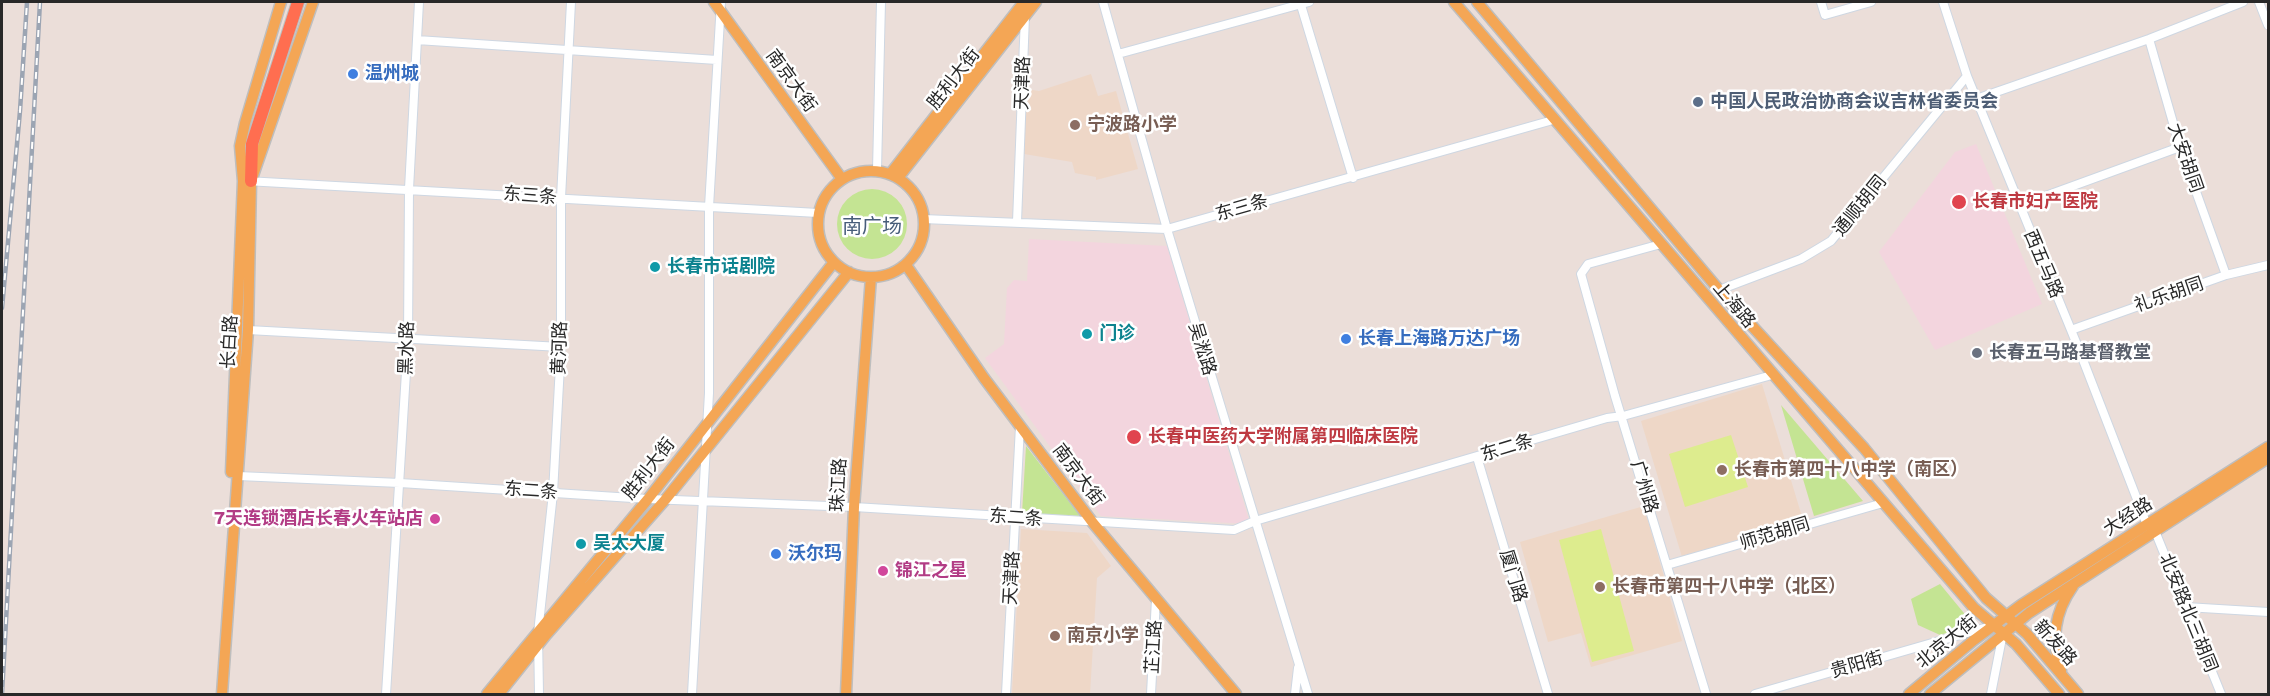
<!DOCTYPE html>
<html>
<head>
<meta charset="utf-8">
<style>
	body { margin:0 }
	#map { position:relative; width:2270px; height:696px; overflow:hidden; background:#ebded9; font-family:"Work Sans",sans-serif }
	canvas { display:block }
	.frame { position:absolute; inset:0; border:3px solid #282828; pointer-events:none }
</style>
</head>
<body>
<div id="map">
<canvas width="2270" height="696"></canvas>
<div class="frame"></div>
</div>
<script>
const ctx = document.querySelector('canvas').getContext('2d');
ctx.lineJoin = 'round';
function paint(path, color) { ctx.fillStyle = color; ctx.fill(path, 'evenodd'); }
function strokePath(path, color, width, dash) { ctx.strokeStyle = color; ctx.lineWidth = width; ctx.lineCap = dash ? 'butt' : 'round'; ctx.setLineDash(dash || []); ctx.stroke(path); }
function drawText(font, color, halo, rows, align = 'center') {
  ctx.font = font + ' "Work Sans","Noto Sans SC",sans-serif'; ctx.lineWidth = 5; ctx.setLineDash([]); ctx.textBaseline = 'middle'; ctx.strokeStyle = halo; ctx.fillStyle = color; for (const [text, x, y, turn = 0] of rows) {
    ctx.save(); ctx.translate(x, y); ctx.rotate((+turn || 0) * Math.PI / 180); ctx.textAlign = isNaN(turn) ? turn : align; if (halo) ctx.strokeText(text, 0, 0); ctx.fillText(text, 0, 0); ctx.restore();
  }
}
const education = new Path2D(`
	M1091,74l7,22 18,-5 22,78 -42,11v-3l-21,-4 -3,-11 -48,-8 2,-65 13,2z
	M1762,384l41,136 -121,37 -41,-136z
	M1644,506l38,135 -91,26 -10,-34 -33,9 -28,-100z
	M1021,529l66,4 24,33 -14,12 -7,116h-78z`);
const medical = new Path2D(`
	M1976,144l66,160 -107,46 -56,-98 76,-100z
	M1029,239l138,7 83,278 -149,-8 -116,-158 19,-14 3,-56 7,-8 13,1z`);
const green = new Path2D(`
	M837 224a35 35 0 1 1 70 0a35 35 0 1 1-70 0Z
	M1781,405l82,96 -49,15z
	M1026,446l54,70 -58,-3z
	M1940,584l28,34 -12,12 -16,5 -22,-10 -7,-26z`);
const pitch = new Path2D(`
	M1731,435l17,52 -63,20 -16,-53z
	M1601,529l33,122 -42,11 -33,-122z`);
const minor = new Path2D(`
	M1103,2l64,227 141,465
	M1300,2l53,176
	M1821,2l4,13 46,-13
	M1943,2l24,74 111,271 69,178
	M2259,2l9,23
	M2149,39l31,108 46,128
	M417,40l300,20
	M1118,54l191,-52
	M1976,99l173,-60 94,-37
	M877,170l4,-168
	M246,181l572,32
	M2018,206l162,-59
	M923,219l244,10 386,-109
	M1017,222l8,-206
	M1661,244l-73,20 -7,10 34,122 91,298
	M1719,290l82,-31 30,-18 136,-165
	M248,330l313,17
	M2071,330l155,-55 42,-10
	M1477,457l71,237
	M238,476l162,7 248,16 206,8 380,23 21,-9 352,-103 16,-2 149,-41
	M2155,531l66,163
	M1667,565l216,-62
	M2186,607l82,5
	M386,694l22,-354 1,-151 10,-187
	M539,694l-1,-61 15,-140 8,-146v-149l10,-196
	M692,694l17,-301v-186l12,-205
	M1006,694l14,-268
	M1151,694l5,-95
	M1295,694l3,-26
	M1755,694l236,-68
	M1991,694l12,-61`);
const major = new Path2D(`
	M714,2l128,177
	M1454,2l520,606 42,36 43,50
	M1477,2l242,288 145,158 122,150 41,36 51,60
	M818 224a53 53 0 1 1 106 0a53 53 0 1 1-106 0Z
	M891,173l133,-171
	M898,178l138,-176
	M906,265l78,113 109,145 143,171
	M231,472l12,-291 -3,-35 5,-23 36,-121
	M2061,671c-10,-32 -7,-58 12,-85
	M222,694l26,-364 3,-149 62,-179
	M487,694l161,-195 186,-237
	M499,694l47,-59 119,-135 184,-228
	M846,694l8,-187 17,-230
	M1909,694l65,-54 47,-35 247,-158
	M1930,694l99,-81 239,-155`);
const highway = new Path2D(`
	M251,181l1,-37 46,-142`);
const rail = new Path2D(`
	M2,308l18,-197 7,-109
	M2,694l38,-692`);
const markers = [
	[353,74,6,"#3f7fe0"],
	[1698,102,6,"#5c6f8a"],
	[1075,125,6,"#8d6e63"],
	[1959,202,8,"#e0444e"],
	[655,267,6,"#0f9aa8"],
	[1087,334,6,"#0f9aa8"],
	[1346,339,6,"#3f7fe0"],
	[1977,353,6,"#6b7280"],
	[1134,437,8,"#e0444e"],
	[1722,470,6,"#8d6e63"],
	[435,519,6,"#d1479c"],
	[581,544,6,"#0f9aa8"],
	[776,554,6,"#3f7fe0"],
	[883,571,6,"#d1479c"],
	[1600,587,6,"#8d6e63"],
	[1055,636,6,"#8d6e63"]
];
const shopNames = [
	["温州城",365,74],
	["长春上海路万达广场",1358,339],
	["沃尔玛",788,554]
];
const streetNames = [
	["胜利大街",954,79,-52],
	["南京大街",791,81,54],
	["天津路",1023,83,-88],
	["大安胡同",2185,158,71],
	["东三条",530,196,4],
	["通顺胡同",1860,206,-51],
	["东三条",1242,208,-16],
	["西五马路",2043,264,67],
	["礼乐胡同",2169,295,-19],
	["上海路",1734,305,50],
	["长白路",230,342,-87],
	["黑水路",407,348,-88],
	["黄河路",560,348,-88],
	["吴淞路",1202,349,73],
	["东二条",1507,448,-17],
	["胜利大街",649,469,-52],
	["南京大街",1078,475,53],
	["珠江路",839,485,-87],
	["广州路",1644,487,73],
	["东二条",531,491,4],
	["大经路",2128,517,-33],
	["东二条",1016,518,4],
	["师范胡同",1775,534,-17],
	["厦门路",1513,576,73],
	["天津路",1012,578,-87],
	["北安路北三胡同",2188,613,68],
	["北京大街",1947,642,-39],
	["新发路",2055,643,48],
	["芷江路",1154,647,-87],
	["贵阳街",1857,665,-16]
];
const serviceNames = [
	["中国人民政治协商会议吉林省委员会",1710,102]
];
const educationNames = [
	["宁波路小学",1087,125],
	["长春市第四十八中学（南区）",1734,470],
	["长春市第四十八中学（北区）",1612,587],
	["南京小学",1067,636]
];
const healthNames = [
	["长春市妇产医院",1972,202],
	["长春中医药大学附属第四临床医院",1148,437]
];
const cultureNames = [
	["长春市话剧院",667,267],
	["门诊",1099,334],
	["吴太大厦",593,544]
];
const worshipNames = [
	["长春五马路基督教堂",1989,353]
];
const hotelNames = [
	["7天连锁酒店长春火车站店",423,519],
	["锦江之星",895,571,"left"]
];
const neighbourhoodNames = [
	["南广场",872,227]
];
paint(education, '#eed7c7');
paint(medical, '#f3d5de');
paint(green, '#c4e493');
paint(pitch, '#ddec8e');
strokePath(minor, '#ced7e2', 10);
strokePath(major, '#bebebe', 13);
strokePath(highway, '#bebebe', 14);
strokePath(minor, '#fff', 8);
strokePath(major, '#f4a655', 10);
strokePath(highway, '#ff6e50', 12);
strokePath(rail, '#9ca5b3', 4.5);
strokePath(rail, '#fff', 2, [7]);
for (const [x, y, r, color] of markers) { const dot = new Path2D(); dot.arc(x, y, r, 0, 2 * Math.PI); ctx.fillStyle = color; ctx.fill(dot); strokePath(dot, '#fff', 2); }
drawText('bold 18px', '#366cbe', '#fff', shopNames, 'left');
drawText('18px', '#282828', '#fff', streetNames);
drawText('bold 18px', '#4e5e75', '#fff', serviceNames, 'left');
drawText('bold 18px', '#785e54', '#fff', educationNames, 'left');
drawText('bold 18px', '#be3a42', '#fff', healthNames, 'left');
drawText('bold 18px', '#0d838f', '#fff', cultureNames, 'left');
drawText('bold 18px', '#5b616d', '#fff', worshipNames, 'left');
drawText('bold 18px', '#b23c85', '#fff', hotelNames, 'right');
drawText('20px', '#475d7a', '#fff', neighbourhoodNames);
</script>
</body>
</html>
